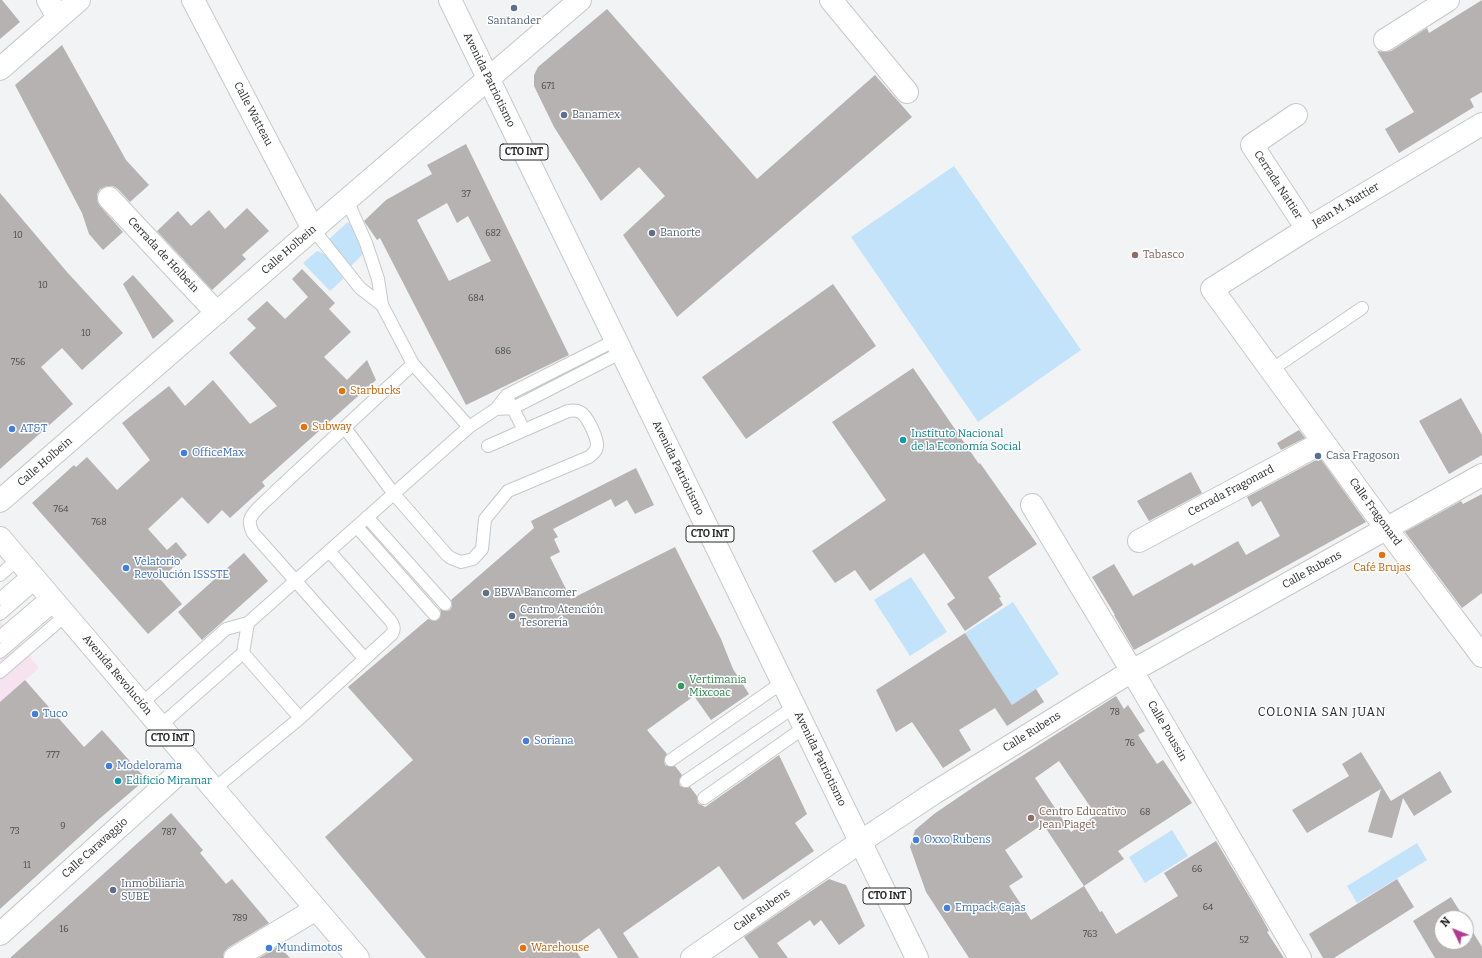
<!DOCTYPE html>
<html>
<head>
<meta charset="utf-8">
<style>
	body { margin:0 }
	#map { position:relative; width:1482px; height:958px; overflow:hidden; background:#f1f3f5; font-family:Bitter,serif }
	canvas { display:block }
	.north { position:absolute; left:1434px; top:910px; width:40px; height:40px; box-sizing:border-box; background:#fff; border:1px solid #a9a9aa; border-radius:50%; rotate:313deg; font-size:11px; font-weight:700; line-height:16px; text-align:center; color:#28292a }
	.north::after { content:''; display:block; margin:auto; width:14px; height:18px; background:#b23b90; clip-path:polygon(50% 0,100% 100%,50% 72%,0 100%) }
</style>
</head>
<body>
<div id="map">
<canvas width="1482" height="958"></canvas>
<div class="north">N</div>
</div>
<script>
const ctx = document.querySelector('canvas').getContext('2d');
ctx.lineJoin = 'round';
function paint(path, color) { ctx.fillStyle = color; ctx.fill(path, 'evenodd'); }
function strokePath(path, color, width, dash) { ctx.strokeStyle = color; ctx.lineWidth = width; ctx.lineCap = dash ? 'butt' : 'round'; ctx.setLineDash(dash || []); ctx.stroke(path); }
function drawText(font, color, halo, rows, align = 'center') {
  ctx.font = font + ' Bitter,serif'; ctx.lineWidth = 3; ctx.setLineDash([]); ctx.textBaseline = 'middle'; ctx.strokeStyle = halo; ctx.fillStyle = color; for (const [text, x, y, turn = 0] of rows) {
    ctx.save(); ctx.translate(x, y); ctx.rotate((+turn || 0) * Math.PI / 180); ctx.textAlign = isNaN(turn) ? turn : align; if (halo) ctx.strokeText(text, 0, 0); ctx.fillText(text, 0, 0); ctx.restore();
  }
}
const commercial = new Path2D(`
	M0,621l39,47 -39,34z`);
const green = new Path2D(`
	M954,166l127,184 -103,72 -127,-185z
	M348,222l4,4 11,28 -13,13 -22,-27z
	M317,251c14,5 22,13 26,28l-13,12 -27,-28z
	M911,577l36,55 -37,24 -36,-56z
	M1013,602l46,72 -47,31 -47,-72z
	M1172,830l16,26 -43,27 -16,-26z
	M1417,843l10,17 -70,43 -10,-17z`);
const building = new Path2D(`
	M0,0h2l18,22 -20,17z
	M1482,0v92l-12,7 4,8 -75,46 -14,-24 29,-17 -37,-61 8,1 6,-1 36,-23 2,5z
	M607,9l150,170 118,-104 37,42 -235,200 -54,-82 42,-39 -26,-29 -38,34 -47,-74 -20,-41v-11l4,-8z
	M62,45l64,115 23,25 -19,17 -12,-13 -5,-3h-6l-7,3 -3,5v6l3,6 23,26 -20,18 -14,-16 -7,-21 -67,-128z
	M466,144l103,211 -103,50 -86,-167 -3,2 -13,-19 22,-21 46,-26 -5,-9zM447,203l10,20 11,-7 23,45 -42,20 -32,-61z
	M0,193l67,79 56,61 -41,37 -20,-22 -21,19 32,37 -73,65z
	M247,208l22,23 -27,24 4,4 -34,31 -55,-59 21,-20 13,15 18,-16 16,19z
	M302,269l33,34 -6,6 22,23 -27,25 23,23 20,-20 9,20 -114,102 3,4 -35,32 -8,-8 -14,14 -26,-27 -34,32 19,21 9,-8 11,13 -27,24 22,25 -34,30 -116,-131 42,-38 2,2 11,-10 30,33 33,-30 -28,-37 47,-37 16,20 28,-26 37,44 27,-18 -48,-53 27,-25 -9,-9 20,-18 18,18 23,-22 -16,-18z
	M133,275l41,46 -21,18 -30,-55z
	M833,284l43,62 -130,93 -44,-62z
	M913,368l66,96 1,-1 57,81 -49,33 13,20 -2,1 4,7 -38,26 -18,-27 8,-6 -31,-45 -54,38 -15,-21 -20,13 -23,-32 74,-51 -54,-78z
	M1461,398l21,37v20l-33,19 -30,-53z
	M1299,430l6,8 -24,12 -4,-7z
	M1320,458l46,64 -232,128 -20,-35h1l-23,-38 22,-13 19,32 59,-33 2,3 44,-25 8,14 34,-19 -19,-35 -9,6 -5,-10z
	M636,468l18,37 -19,9 -8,-14 -12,7 -4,-8 -58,30 5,8 -4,2 6,13 -10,5 21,42 104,-52 46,92 12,30 16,25 -38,26 -17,-24 -47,34 20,24 -3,6 1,5 6,2 4,-1 7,9 -3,6 1,5 6,2 4,-1 7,9 1,7 7,4 74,-52 28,59 -12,9 19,28 -71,49 -24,-34 -96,67 16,25h-21l-19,-30 -26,19 8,11h-155l-101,-121 88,-77 -65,-73 80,-68 7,2 4,-2 2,-6 -1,-4 6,2 4,-1 2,-4 -1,-6 83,-72 -3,-7z
	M1191,472l11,21 -53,28 -12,-20z
	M1482,494v99l-20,15 -57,-76 56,-31 2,3z
	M244,553l24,28 -66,59 -24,-28z
	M965,633l47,72 24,-16 8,13 -37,24 -12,-18 -36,22 12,20 -28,18 -31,-46 -16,10 -20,-42z
	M25,680l59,67 18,-17 44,49 -48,41 -98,89v-207z
	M1116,696l8,13 4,-4 17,26 -7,4 19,29 6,-4 29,43 -74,48 6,8 -40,27 -41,-62 -38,26 18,27 -14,9 22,34 53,-34 16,26 2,-1 14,23 62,-38 -14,-23 52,-32 46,77 7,13 -2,1 17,26h-315l-43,-66 -16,-45 5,-17 19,-16 44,-30zM1059,761l37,54 -25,17 -36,-54z
	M1361,752l30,49 49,-30 12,21 -38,24 -11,-18 -11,40 -24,-6 13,-43 -74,44 -15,-23 57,-34 -7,-12z
	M171,813l32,37 -3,3 26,31 6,-5 37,44 -40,24 -5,5 -1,6h-213z
	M829,879l17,6 19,41 -26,19 -18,-25 -7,6 -4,-6 -33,23 11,15h-29l-15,-21z
	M1397,879l17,28 -80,51h-11l-14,-24z
	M1451,897l13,21h-22v24h24v-21l16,26v11h-47l-22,-37z
	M279,946l11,12h-31z`);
const lane = new Path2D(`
	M347,200l19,43 12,36 4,26 31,59 56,63
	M313,229l47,59 22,17
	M1271,370l91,-62
	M509,401l15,29
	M496,409l17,-1 109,-56
	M345,428l49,66 53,61 4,3 10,4 12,-3 9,-10 3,-30 23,-28 81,-34c4,-3 8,-6 8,-12 0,-8 -10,-30 -17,-33 -4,-2 -7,-2 -12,-1l-80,35
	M367,517l78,87
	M357,527l77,87
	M0,575l18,-16
	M0,599l30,-26
	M0,614l37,-32
	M0,637l49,-42
	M0,652l56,-48
	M243,653l57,65
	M365,659l-112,-126c-2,-4 -4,-8 -3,-13 2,-9 20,-22 26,-29l137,-127
	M0,672l66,-57
	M141,704l85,-75 22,-6 221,-196 27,-18 11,-14 109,-55
	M160,726l83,-73 5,-30
	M671,760l112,-78
	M686,781l108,-74
	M214,789l86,-71 92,-84c3,-5 2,-9 -2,-14l-61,-69
	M704,798l101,-71`);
const street = new Path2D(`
	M48,0l10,18
	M193,0l120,229
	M831,0l76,92
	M1385,40l63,-40
	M0,69l79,-69
	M1296,115l-44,30 55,84
	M1482,124l-175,105 -95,60 174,239 96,128
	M109,198l108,115
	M0,501l313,-272 267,-229
	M1032,505l100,166 168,287
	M1139,541l184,-99
	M0,934l191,-172
	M235,958l81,-49
	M692,958l168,-116 74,-49 198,-122 350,-196`);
const primary = new Path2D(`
	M450,0l467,958
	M0,538l358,420`);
const markers = [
	[514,8,4,"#5c6f8a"],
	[564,115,4,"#5c6f8a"],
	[652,233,4,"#5c6f8a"],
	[1135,255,4,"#8d6e63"],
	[342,391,4,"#e8710a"],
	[304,427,4,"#e8710a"],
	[12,429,4,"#3f7fe0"],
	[903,440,4,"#0f9aa8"],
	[184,453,4,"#3f7fe0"],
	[1318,456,4,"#5c6f8a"],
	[1382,555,4,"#e8710a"],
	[126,568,4,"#3f7fe0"],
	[486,593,4,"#5c6f8a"],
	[512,616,4,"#5c6f8a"],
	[681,686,4,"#2e9e5b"],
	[35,714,4,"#3f7fe0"],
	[526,741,4,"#3f7fe0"],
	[109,766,4,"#3f7fe0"],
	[118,781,4,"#0f9aa8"],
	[1031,818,4,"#8d6e63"],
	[916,840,4,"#3f7fe0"],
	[113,890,4,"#5c6f8a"],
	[947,908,4,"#3f7fe0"],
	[269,948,4,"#3f7fe0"],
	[523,948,4,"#e8710a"]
];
const numberNames = [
	["671",548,86],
	["37",466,194],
	["682",493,233],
	["10",18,235],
	["10",43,285],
	["684",476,298],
	["10",86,333],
	["686",503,351],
	["756",18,362],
	["764",61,509],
	["768",99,522],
	["78",1115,712],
	["76",1130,743],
	["777",53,755],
	["68",1145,812],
	["9",63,826],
	["73",15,831],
	["787",169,832],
	["11",27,865],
	["66",1197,869],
	["64",1208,907],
	["789",240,918],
	["16",64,929],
	["763",1090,934],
	["52",1244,940]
];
const shields = [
	[524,152,48],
	[710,534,48],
	[170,738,48],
	[887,896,48]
];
const shieldNames = [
	["CTO INT",524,152],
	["CTO INT",710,534],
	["CTO INT",170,738],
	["CTO INT",887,896]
];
const serviceNames = [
	["Santander",514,21,"center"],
	["Banamex",572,115],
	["Banorte",660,233],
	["Casa Fragoson",1326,456],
	["BBVA Bancomer",494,593],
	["Centro Atención",520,610],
	["Tesorería",520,623],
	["Inmobiliaria",121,884],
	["SUBE",121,897]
];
const streetNames = [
	["Avenida Patriotismo",489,80,64],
	["Calle Watteau",253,114,62],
	["Cerrada Nattier",1278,185,57],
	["Jean M. Nattier",1346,205,-31],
	["Calle Holbein",289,250,-41],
	["Cerrada de Holbein",163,255,47],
	["Calle Holbein",45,462,-41],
	["Avenida Patriotismo",678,468,64],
	["Cerrada Fragonard",1231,491,-28],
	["Calle Fragonard",1375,512,54],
	["Calle Rubens",1312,570,-29],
	["Avenida Revolución",117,675,50],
	["Calle Poussin",1167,731,60],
	["Calle Rubens",1032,732,-32],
	["Avenida Patriotismo",820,759,64],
	["Calle Caravaggio",95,848,-42],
	["Calle Rubens",762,910,-35]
];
const educationNames = [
	["Tabasco",1143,255],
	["Centro Educativo",1039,812],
	["Jean Piaget",1039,825]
];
const foodNames = [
	["Starbucks",350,391],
	["Subway",312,427],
	["Café Brujas",1382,568,"center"],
	["Warehouse",531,948]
];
const shopNames = [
	["AT&T",20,429],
	["OfficeMax",192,453],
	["Velatorio",134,562],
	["Revolución ISSSTE",134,575],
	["Tuco",43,714],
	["Soriana",534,741],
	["Modelorama",117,766],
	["Oxxo Rubens",924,840],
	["Empack Cajas",955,908],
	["Mundimotos",277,948]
];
const cultureNames = [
	["Instituto Nacional",911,434],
	["de la Economía Social",911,447],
	["Edificio Miramar",126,781]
];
const leisureNames = [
	["Vertimania",689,680],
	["Mixcoac",689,693]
];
const neighbourhoodNames = [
	["COLONIA SAN JUAN",1322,713]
];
paint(commercial, '#f7e2f0');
paint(green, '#c3e3fb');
paint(building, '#b5b2b1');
strokePath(lane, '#c6c8c9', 14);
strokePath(street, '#c6c8c9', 24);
strokePath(primary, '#c6c8c9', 24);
strokePath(lane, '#fff', 12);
strokePath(street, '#fff', 22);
strokePath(primary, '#fff', 22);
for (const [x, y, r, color] of markers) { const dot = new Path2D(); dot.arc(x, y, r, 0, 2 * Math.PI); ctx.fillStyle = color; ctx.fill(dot); strokePath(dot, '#fff', 1.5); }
drawText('9px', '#4b4b4c', null, numberNames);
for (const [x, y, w] of shields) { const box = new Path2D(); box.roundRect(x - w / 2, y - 8, w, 16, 3); ctx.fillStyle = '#fff'; ctx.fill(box); strokePath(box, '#28292a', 1); }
drawText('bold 10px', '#28292a', null, shieldNames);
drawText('11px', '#4e5e75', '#fff', serviceNames, 'left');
drawText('11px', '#28292a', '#fff', streetNames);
drawText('11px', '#785e54', '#fff', educationNames, 'left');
drawText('11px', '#c56008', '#fff', foodNames, 'left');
drawText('11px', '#366cbe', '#fff', shopNames, 'left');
drawText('11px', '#0d838f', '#fff', cultureNames, 'left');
drawText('11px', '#27864d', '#fff', leisureNames, 'left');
ctx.letterSpacing = '1px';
drawText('12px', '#28292a', '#fff', neighbourhoodNames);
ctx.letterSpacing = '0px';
</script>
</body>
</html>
